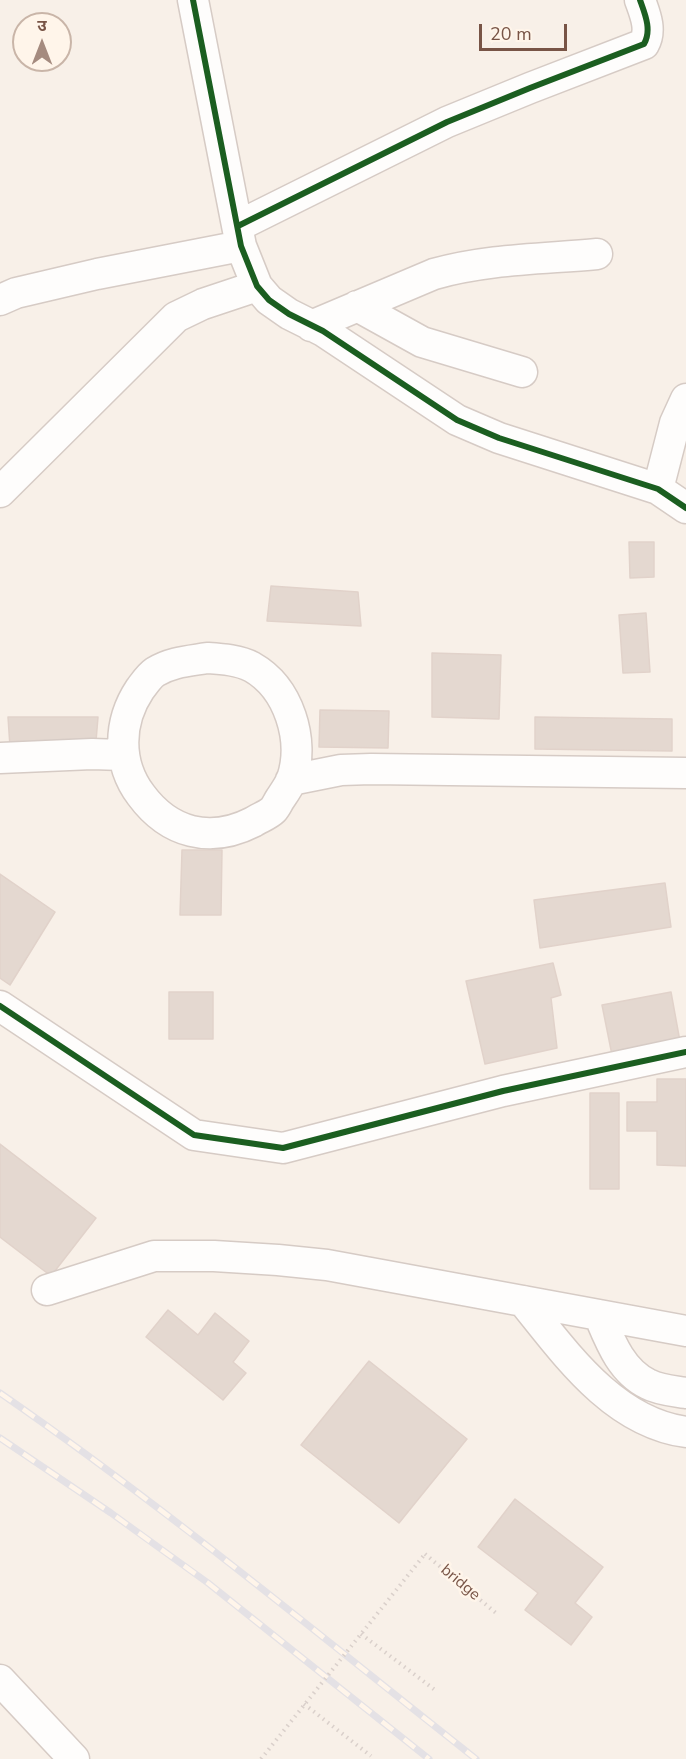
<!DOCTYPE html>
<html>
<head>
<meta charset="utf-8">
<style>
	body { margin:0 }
	#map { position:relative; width:686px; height:1759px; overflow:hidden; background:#f8f0e8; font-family:"Nunito Sans","Noto Sans Devanagari",sans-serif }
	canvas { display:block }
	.north { position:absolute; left:12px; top:12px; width:60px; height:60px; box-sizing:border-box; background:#fff5ea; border:2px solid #c9b5a8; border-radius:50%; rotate:0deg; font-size:16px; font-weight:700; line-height:24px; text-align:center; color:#785446 }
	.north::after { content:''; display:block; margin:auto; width:21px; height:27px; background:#a58b7f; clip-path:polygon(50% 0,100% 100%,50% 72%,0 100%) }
	.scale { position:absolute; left:479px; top:24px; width:88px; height:27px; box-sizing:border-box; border:3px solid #785446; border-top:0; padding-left:8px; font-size:18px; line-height:21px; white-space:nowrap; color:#785446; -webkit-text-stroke:4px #fff5ea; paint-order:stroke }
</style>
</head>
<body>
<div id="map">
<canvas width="686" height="1759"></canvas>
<div class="north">उ</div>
<div class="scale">20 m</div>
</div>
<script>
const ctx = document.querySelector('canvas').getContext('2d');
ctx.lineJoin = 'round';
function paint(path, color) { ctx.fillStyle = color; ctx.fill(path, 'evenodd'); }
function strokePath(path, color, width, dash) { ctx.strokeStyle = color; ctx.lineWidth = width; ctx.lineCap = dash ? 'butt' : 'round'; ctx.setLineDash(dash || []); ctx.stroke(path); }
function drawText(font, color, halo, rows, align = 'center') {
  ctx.font = font + ' "Nunito Sans",sans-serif'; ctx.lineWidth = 5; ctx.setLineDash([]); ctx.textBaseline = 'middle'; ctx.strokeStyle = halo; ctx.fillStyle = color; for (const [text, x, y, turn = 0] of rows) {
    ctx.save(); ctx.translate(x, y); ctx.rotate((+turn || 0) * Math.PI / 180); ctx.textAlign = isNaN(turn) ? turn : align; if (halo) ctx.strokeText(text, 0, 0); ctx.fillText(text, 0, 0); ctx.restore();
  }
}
const building = new Path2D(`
	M629,542h25v35l-24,1z
	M271,586l87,6 3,34 -94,-5z
	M646,613l4,59 -27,1 -4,-58z
	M432,653l69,2 -2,64 -67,-2z
	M320,710l69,1 -1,37 -69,-1z
	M8,717h90l-2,24 -86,6z
	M535,717l137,2v32l-137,-2z
	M182,850h40l-1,65h-41z
	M0,874l55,38 -45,73 -10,-7z
	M665,883l6,44 -131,21 -6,-48z
	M553,963l8,32 -10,3 6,50 -72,16 -19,-83z
	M169,992h44v47h-44z
	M671,992l10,55 -68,13 -11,-55z
	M657,1079h29v87l-29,-1v-34h-30v-29h30z
	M590,1093h29v96h-29z
	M0,1144l96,74 -45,58 -51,-39z
	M168,1310l30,25 17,-22 34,28 -16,21 13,11 -23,27 -77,-63z
	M369,1361l98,78 -68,84 -98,-78z
	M515,1499l88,68 -28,36 17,14 -21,28 -46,-35 13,-17 -60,-46z`);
const path = new Path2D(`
	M425,1554l71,59
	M361,1634l74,56
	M304,1704l67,52`);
const minor = new Path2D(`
	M193,0l48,246 16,40 12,14 20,14 34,17 134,89 42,18 159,51 28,19
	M238,226l209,-104 83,-34 114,-44c8,-14 1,-30 -4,-44
	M0,300l16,-7 81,-19 144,-28
	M357,306l65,36 100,30
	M311,326l123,-52c53,-15 108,-15 163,-20
	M658,489l17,-66 11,-24
	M0,492l176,-175 27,-13 54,-18
	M207,658c15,1 32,2 45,9 37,21 53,73 40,112 -3,7 -8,14 -12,20 -2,3 -4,8 -7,11 -5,5 -14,8 -20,12 -43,22 -84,11 -112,-27 -24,-32 -23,-73 -1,-106 4,-5 9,-13 15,-17 16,-10 34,-11 52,-14z
	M0,758l92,-4 30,1
	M291,780l50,-10 30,-1 315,4
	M0,1006l194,129 89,13 220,-57 183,-39
	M47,1290l107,-34h60l64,4 49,5 359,66
	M523,1301c43,53 90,121 163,131
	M599,1315c11,26 22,56 49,69 11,6 26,7 38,9
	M0,1680l74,79`);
const rail = new Path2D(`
	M0,1393c165,114 319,242 476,366
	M0,1438l111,75 97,70 221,176`);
const pathBridge = new Path2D(`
	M261,1759l164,-205`);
const cycleway = new Path2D(`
	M193,0l48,246 16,40 12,14 20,14 34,17 134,89 42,18 159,51 28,19
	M238,226l209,-104 83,-34 114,-44c8,-14 1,-30 -4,-44
	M0,1006l194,129 89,13 220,-57 183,-39`);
const streetNames = [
	["bridge",460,1583,40]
];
paint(building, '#e4d8d0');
strokePath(building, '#e1d2ca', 1.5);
strokePath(minor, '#d6cbc5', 33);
strokePath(path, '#dad0cb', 4, [1.5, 4.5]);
strokePath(minor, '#fefdfc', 30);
strokePath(rail, '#e4e1e5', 7);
strokePath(rail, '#fff5ea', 4.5, [14]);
strokePath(pathBridge, '#dad0cb', 4, [1.5, 4.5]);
strokePath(cycleway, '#1b5e20', 6);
drawText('16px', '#785446', '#fff5ea', streetNames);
</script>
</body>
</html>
